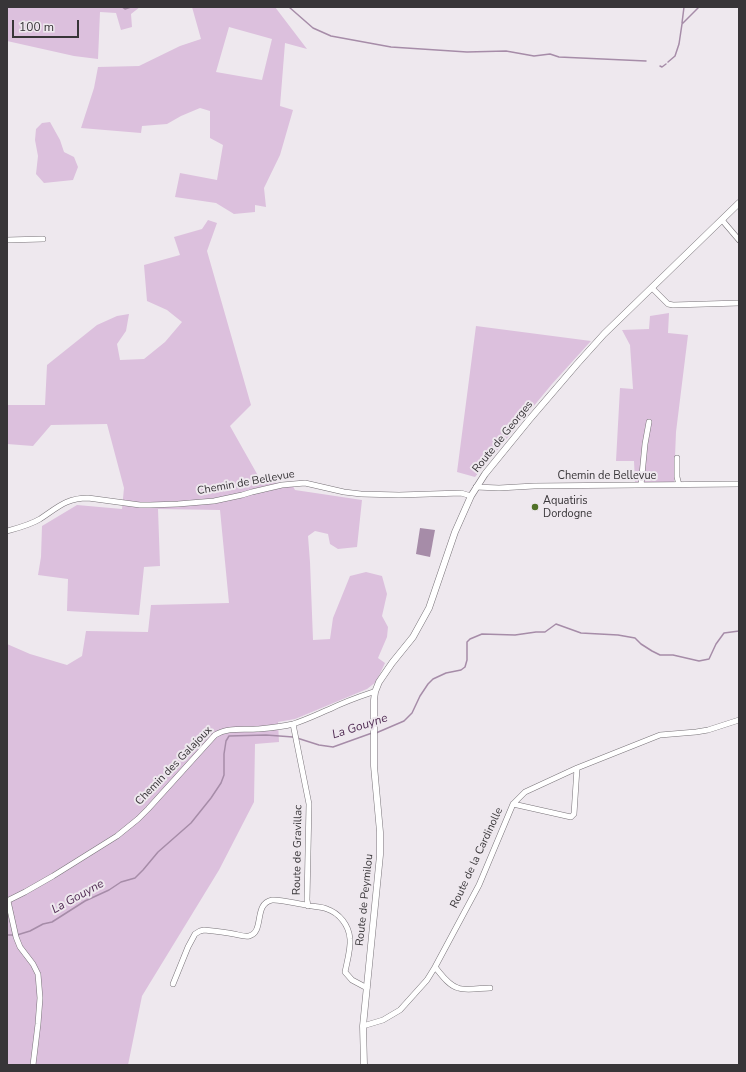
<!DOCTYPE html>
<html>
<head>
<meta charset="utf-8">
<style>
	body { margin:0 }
	#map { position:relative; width:746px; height:1072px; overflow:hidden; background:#eee8ee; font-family:"Nunito Sans",sans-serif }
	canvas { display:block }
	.frame { position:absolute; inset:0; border:8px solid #383538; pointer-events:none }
	.scale { position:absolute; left:12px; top:20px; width:67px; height:18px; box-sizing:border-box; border:2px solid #383538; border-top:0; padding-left:5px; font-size:12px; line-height:14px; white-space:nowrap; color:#383538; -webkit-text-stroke:3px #eee8ee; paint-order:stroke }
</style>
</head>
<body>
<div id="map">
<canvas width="746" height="1072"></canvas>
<div class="frame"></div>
<div class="scale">100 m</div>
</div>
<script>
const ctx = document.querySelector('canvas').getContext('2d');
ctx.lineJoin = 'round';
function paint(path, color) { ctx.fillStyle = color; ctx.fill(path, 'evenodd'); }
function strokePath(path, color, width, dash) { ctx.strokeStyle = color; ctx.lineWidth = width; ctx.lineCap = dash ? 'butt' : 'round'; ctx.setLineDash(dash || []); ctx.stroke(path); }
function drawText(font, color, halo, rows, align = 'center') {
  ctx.font = font + ' "Nunito Sans",sans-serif'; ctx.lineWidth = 4; ctx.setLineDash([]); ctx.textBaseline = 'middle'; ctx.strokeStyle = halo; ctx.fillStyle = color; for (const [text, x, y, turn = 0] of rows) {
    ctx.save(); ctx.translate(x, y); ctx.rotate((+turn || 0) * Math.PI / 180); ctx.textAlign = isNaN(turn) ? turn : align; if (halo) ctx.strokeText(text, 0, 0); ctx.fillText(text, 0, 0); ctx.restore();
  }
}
const green = new Path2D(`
	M7,7h133l-9,7 1,13 -11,3 -5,-17 -16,-1 -2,47 -24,-3 -67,-15z
	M192,7h83l32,42 -22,-6 -5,63 13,4 -13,45 -16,33 2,19 -11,-2v7l-21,2 -18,-11 -41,-6 5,-24 37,7 6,-35 -13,-7v-27l-10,-3 -19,8 -14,8 -25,2 -1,7 -60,-5 13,-40 4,-21 41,-1 41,-20 21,-7zM229,27l43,12 -10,41 -46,-8z
	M50,122l10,18 4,12 10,5 4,10 -5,13 -29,3 -8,-9 2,-18 -3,-16 1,-11 6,-6z
	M208,220l9,3 -10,28 44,154 -21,21 31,55 31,3 3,6 67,10 -5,47 -19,2 -8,-5 -2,-10 -13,-3 -7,5 2,26 3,78 17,-1 3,-21 17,-42 16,-4 16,4 5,18 -5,22 6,11 -1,10 -9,21 7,5 -9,19 -9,7 -72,30 -17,3 1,20 -24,2 -1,58 -35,68 -77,126 -14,69h-121v-421l23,10 37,11 15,-9 4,-25 62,1 3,-27 78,-2 -9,-93 -62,-1 2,57 -16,1 -5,48 -72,-4 1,-32 -30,-4 3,-18 1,-31 35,-21 45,4 2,-21 -17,-64 -56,1 -18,21 -26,-2v-39h38l2,-40 50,-40 20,-9 12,-2 -3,17 -9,13 3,16 24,-1 21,-17 17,-20 -15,-12 -20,-9 -3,-36 36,-10 -6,-18 28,-8z
	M669,313l-1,20 20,2 -12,97 -2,50h-39l-1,-21h-18l4,-73 13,1 -3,-44 -8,-15 27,-1 1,-13z
	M476,326l115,15 -39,43 -77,93 -18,-5z`);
const water = new Path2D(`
	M420,528l15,2 -5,27 -14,-3z`);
const stream = new Path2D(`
	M122,7l3,2 6,-2
	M289,7l24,21 18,8 60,11 76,5 39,-1 28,5 16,-2 9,3 87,4
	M682,23l2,-16
	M668,62l7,-6 4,-12 3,-20 17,-17
	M660,66l2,1 4,-3
	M376,733l28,-12 8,-8 8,-17 8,-12 5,-5 13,-6 15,-3 4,-3 2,-7v-18l3,-3 12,-5 33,1 21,-3h9l11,-8 25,9 37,2 17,3 6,6 11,7 8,4h13l26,6 10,-2 7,-15 8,-11 15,-2
	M297,738l22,7 14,2 39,-14
	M7,935h6
	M17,935l13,-4 13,-7 9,-2 33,-21 24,-11 12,-8 14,-4 8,-8 15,-18 33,-29 20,-25 10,-15 3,-8v-21l2,-13 3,-5 37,-1 27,2`);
const minor = new Path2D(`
	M722,220l17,20
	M7,240l36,-1
	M652,288l16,16 5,1 66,-2
	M677,458v19l2,8
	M641,485l4,-41 4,-22
	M476,487l23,1 35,-2 205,-2
	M7,531c11,-3 23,-6 33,-12 17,-11 26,-21 48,-21l52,7h10l28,-1 36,-3 28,-6 10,-3 30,-7 23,-2 39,9 17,2 38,1 62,-2 10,3
	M293,724l16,80 -2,96 1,6
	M513,804l58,13 3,-3 3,-46
	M7,901l18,-9 28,-16 64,-40 21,-17 10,-10 67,-74c13,-8 28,-5 42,-6 12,-1 25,-2 36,-5 13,-4 25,-10 37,-15 14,-7 28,-12 43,-17h2
	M8,901l8,36 4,10 13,17 5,10 2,24 -2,26 -5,41
	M435,967c6,7 13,18 23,21 8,3 23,0 32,0
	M173,984l15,-37 7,-13 5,-3 4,-1c10,1 20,2 30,4 5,1 11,3 15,2 16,-4 4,-32 23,-36 7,-1 26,4 34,5 6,2 15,1 21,4 12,4 22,16 23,30 1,9 -3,23 -5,33l7,8 15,8
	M363,1026l20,-6 17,-10 27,-30 8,-13 44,-82 34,-81 12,-12 52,-24 83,-33 36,-3 12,-2 31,-10`);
const tertiary = new Path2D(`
	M364,1065l-1,-39 17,-171v-23l-6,-66v-66l1,-8 4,-10 13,-19 21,-26 16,-29 26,-76 16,-36 14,-22 44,-54 48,-56 27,-30 135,-131`);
const markers = [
	[535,507,4,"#507128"]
];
const streetNames = [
	["Route de Georges",503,437,-51],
	["Chemin de Bellevue",607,476],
	["Chemin de Bellevue",246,483,-10],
	["Chemin des Galajoux",174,766,-46],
	["Route de Gravillac",298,850,-89],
	["Route de la Cardinolle",477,858,-65],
	["Route de Peymilou",365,900,-84]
];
const poiNames = [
	["Aquatiris",543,501],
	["Dordogne",543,514]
];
const waterNames = [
	["La Gouyne",360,727,-18],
	["La Gouyne",78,897,-29]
];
paint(green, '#dcc0dd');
paint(water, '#a68ca8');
strokePath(stream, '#a68ca8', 1.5);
strokePath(minor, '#787378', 6);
strokePath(tertiary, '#787378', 7);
strokePath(minor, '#fff', 5);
strokePath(tertiary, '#fff', 6);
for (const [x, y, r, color] of markers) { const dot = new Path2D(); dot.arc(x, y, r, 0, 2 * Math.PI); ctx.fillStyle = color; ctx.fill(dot); strokePath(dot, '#eee8ee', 1.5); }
drawText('11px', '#383538', '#eee8ee', streetNames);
drawText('11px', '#383538', '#eee8ee', poiNames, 'left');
drawText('italic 12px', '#512c54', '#eee8ee', waterNames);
</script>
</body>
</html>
